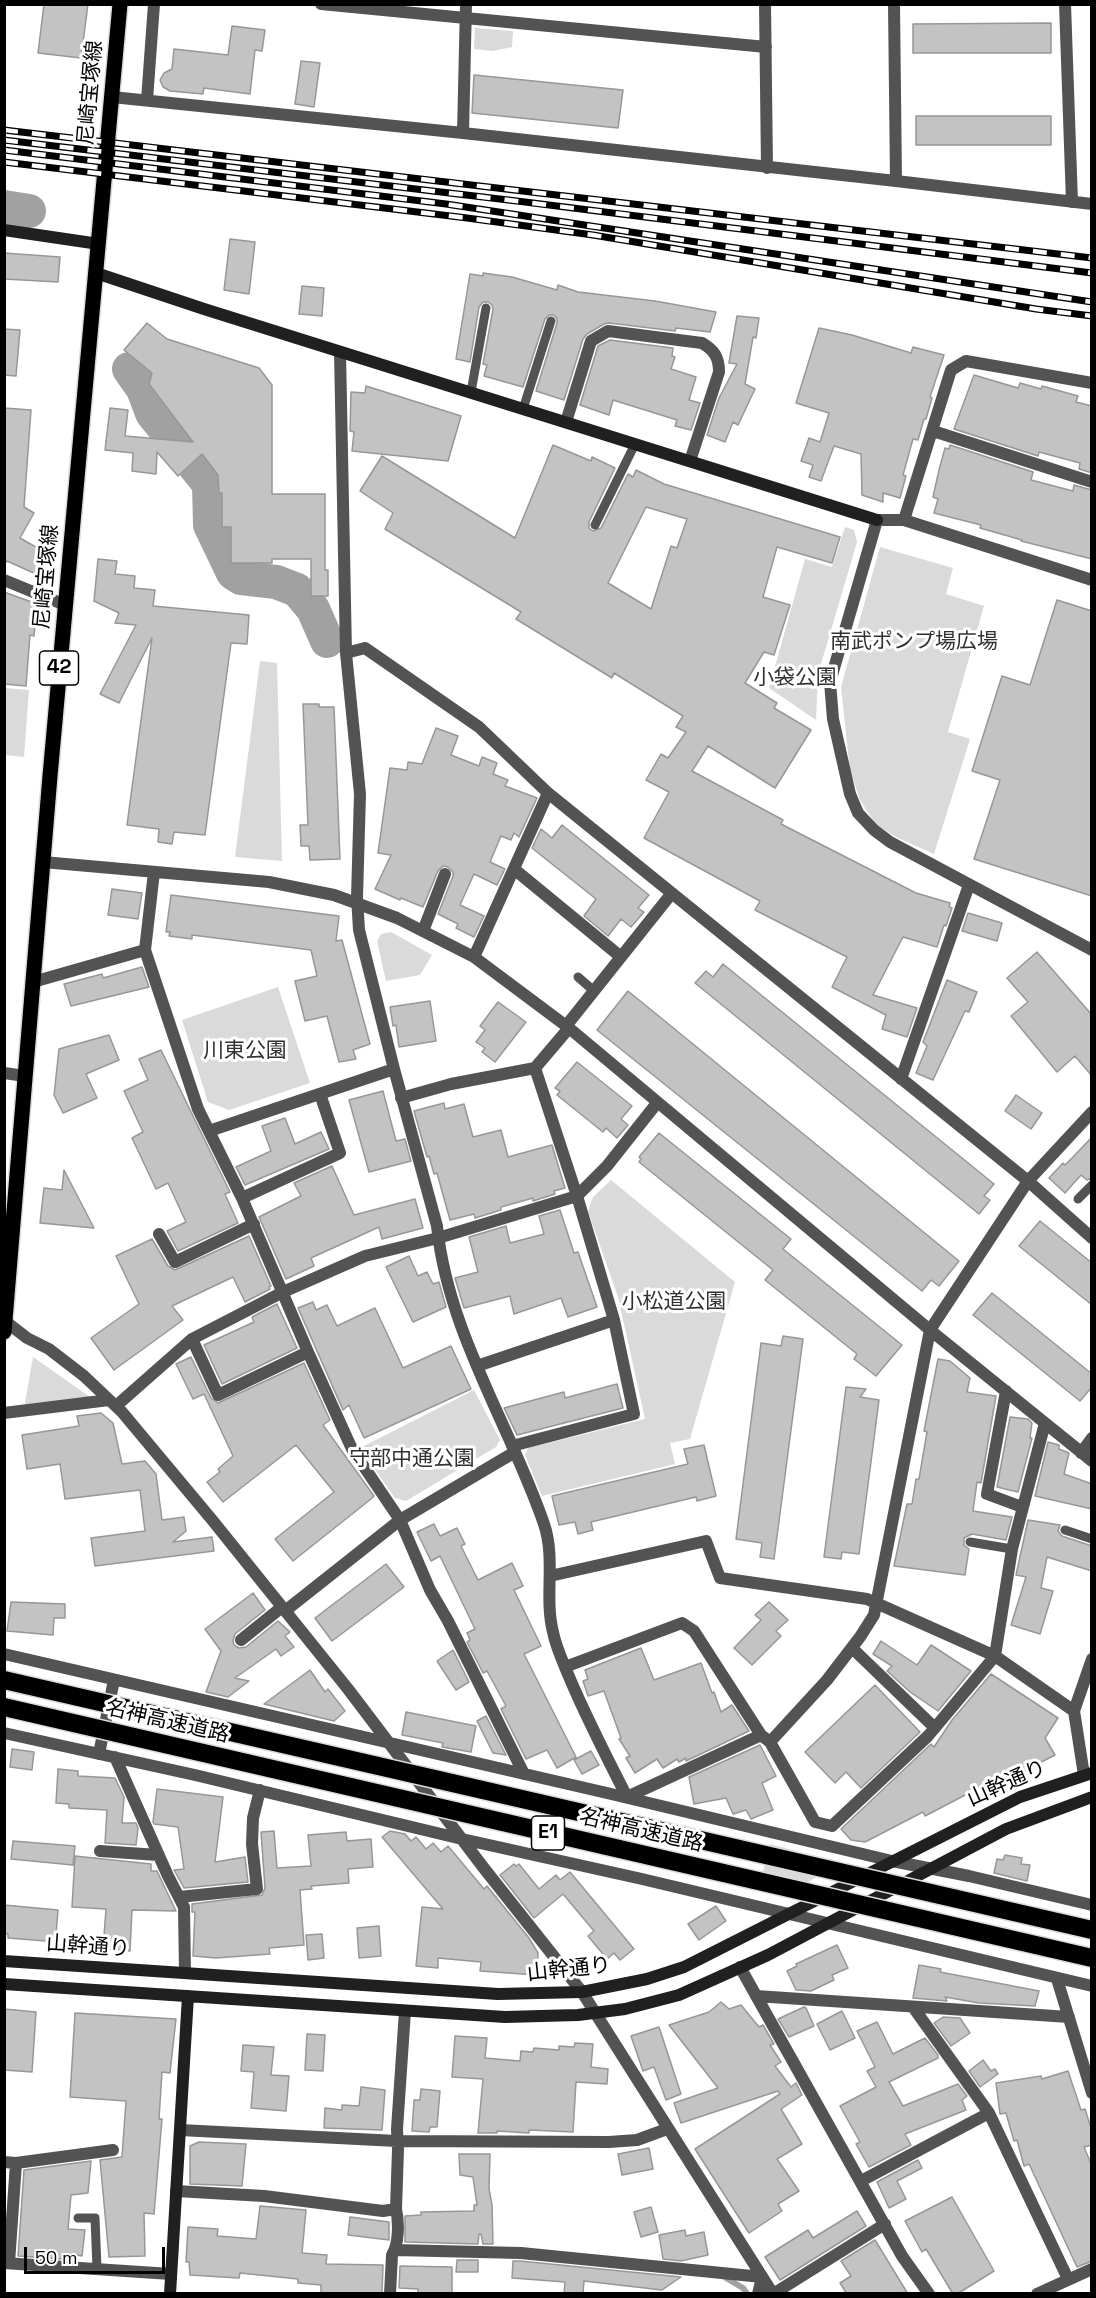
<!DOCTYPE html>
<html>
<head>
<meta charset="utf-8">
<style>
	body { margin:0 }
	#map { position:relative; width:1096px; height:2298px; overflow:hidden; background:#fff; font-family:"Space Grotesk",sans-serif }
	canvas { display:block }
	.frame { position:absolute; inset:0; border:6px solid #000; pointer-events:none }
	.scale { position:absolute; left:24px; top:2247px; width:141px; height:27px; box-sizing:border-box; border:3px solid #000; border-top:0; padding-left:8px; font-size:18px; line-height:21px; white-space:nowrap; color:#000; -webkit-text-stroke:4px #fff; paint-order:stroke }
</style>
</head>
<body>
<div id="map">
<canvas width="1096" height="2298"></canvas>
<div class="frame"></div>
<div class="scale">50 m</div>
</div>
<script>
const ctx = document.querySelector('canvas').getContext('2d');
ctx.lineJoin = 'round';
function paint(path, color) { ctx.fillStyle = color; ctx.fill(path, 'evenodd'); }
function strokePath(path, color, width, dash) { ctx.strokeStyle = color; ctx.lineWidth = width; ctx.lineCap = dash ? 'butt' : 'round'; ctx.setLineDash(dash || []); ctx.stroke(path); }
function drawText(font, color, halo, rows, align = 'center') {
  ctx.font = font + ' "Space Grotesk","Noto Sans JP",sans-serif'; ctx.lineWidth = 6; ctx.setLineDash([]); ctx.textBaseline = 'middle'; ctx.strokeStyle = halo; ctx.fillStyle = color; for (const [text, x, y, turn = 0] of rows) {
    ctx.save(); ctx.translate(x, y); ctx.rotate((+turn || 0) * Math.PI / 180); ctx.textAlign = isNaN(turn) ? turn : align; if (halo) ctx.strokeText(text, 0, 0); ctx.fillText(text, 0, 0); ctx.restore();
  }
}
const green = new Path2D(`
	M475,28l38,3 -1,16 -19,4 -19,-2z
	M845,527l9,3 3,12 -39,132 -2,46 -47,-32 36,-129 27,8z
	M880,547l73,21 -7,26 38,12 -36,126 22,7 -36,115 -36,-16 -22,-13 -16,-25 -10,-30 -9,-83z
	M260,661l17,2 5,198 -47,-4z
	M4,688l25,2 -5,67 -19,-2z
	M391,932l41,23 -12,20 -34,6 -9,-40 4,-7z
	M278,987l32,96 -81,27 -21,-8 -26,-82z
	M611,1180l124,102 -45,157 -20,4 5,21 -133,32 -17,-41 3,-7 117,-29 -27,-122 -30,-86 5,-14z
	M33,1357l60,42 -65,9 -3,-5z
	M474,1390l26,50 -4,7 -90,54 -11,-3 -35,-50z
	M770,1844l71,19 -57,33 -26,-5z`);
const stream = new Path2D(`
	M726,2278l17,10 4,6`);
const river = new Path2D(`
	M4,207l25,4
	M129,369l14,20 9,24 57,71 1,41 23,48 8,5 35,4 21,8 16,19 14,32`);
const building = new Path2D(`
	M44,4h44l-7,54 -43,-5z
	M1051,23v30h-138v-29z
	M232,26l33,4 -3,21 -7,-1 -5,44 -46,-6 -1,6 -33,-3 -7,-4 -3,-7 4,-7 8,-4 2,-20 54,6z
	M301,61l19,2 -6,44 -19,-3z
	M474,75l149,15 -5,38 -146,-15z
	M916,116h135v29h-135z
	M230,239l25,3 -6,52 -25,-4z
	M4,253l56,4 -2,25 -54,-3z
	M483,273l29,4 45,13 1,-5 20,7 77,9 61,11 -6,20 -34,-4 -1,3 -66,-8 -5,1 -17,10 -4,5 -19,61 -28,-9 21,-68v-4l-3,-4h-5l-4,4 -22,68 -39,-11 3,-11 -4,-1 10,-55 -1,-4 -4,-3h-5l-4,5 -9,55 -14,-3 14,-85 13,2z
	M302,286l22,2 -2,28 -23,-2z
	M737,316l22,2 -3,20 -3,-1 -8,47 10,5 -17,36 -5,-3 -8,20 -18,-7 12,-37 18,-34 -8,-1z
	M147,323l20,16 92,29 13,17v109h53v76h3v26h-17v-37h-39v4h-41v-36h-9v-34h-3l-1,-18 -16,-21 -24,22 -21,-24 -1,22 -24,-3 1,-18 -28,-3 5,-42 18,2 -3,26 68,6 -44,-58 3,-11 -28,-23z
	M819,328l33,7 59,18 2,-6 31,8 -14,42 2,1 -6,21h-2l-6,21 -5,-1 -10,36 3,1 -6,22 -17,-5v9l-21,-7 -1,-41 -27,-8 -13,35 -12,-4 4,-12 -12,-4 8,-23 11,4 9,-29 -33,-10z
	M4,329l16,1 -4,46 -12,-1z
	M610,340l63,8 -1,8 3,1 -4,12 25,8 -7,23 11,3 -9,27 -16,-4 2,-6 -64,-20 -4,15 -29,-10 18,-59z
	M974,375l44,13 2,-5 21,6 1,-3 36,10 -2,6 16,4v67l-13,-4 1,-6 -41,-11 -1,4 -84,-27z
	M366,386l95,30 -13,45 -96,-10 2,-19 -4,-1 1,-39 14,1z
	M4,408l27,2 -7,97 10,6 -14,25 21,12 -3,25 -31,-14 -3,4z
	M553,445l38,16 1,-4 23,11 -26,54v6l4,3 8,-3 27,-54 5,3 3,-7 28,14 176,53 -8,26 -55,-16 -14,50 27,8 -16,50 -10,-3 -19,31 32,20 -3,5 37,22 -36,58 -67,-42 -16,25 91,49 -2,4 135,69 34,10 -1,4 3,1 -6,18 -2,-1 -7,22 -34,-10 -30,58 44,13 -10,29 -25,-8 4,-14 -54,-28 15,-30 -92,-47 5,-9 -116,-63 25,-46 -23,-12 15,-26 7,4 18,-26 -10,-5 7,-11 -69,-43 -2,5 -96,-59 5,-7 -136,-83 8,-16 -33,-22 22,-35 133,82zM646,507l41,12 -10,29 -6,-2 -20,63 -43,-26z
	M950,445l83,27 -2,8 42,11 1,-6 18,5v69l-71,-18 1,-1 -42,-12 1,-3 -47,-12 4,-14 -5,-2 6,-27 6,-22 4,1z
	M98,559l19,2 -2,13 20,2 -1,12 21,2 -2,16 96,9 -2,29 -16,-1 -26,192 -31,-3 -2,12 -14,-2 1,-13 -32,-4 25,-187 -33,65 -19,-9 36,-69 -21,-2 4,-10 -25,-12z
	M4,592l33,12 -3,32 -4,-1 -4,51 -22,-2z
	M1057,600l35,11v285l-118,-37 26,-79 -28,-9 30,-95 28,9z
	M303,704h16v3h15l6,152 -30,1 -1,-14h-8l-1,-21h8z
	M436,728l22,8 -7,19 28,11 3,-9 15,6 -4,11 15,6 -3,6 32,12 -18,39 -5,-4 -3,7 -10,-4 -11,26 15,7 -8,16 -23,-11 -14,31 24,11 -10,21 -18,-9 2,-4 -20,-10 15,-38v-4l-5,-5 -5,-1 -5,5 -15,36 -22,-9 -1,2 -25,-11 16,-34 -13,-2 12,-85 17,2 1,-8 14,2z
	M562,825l87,70 -11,13 6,4 -13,15 -10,-8 -13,17 -24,-20 12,-17 -64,-51 9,-19 11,9z
	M112,889l30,4 -4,26 -30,-4z
	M171,895l168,21 -3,25 6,-1 28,104 -17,6 3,9 -17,3 -12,-46 -22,5 -10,-40 22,-5 -6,-26 -119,-15v4l-23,-3 1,-4h-4z
	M968,913l34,10 -5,18 -35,-10z
	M1037,952l55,63v61l-17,-20 -18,16 -46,-56 17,-14 -21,-24z
	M723,964l271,220 -10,12 6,4 -11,14 -284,-231 11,-12 7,6z
	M142,967l7,20 -78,19 -7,-22 38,-10 1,4z
	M947,980l30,12 -8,20 -4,-1 -32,69 -17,-7 11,-27 -4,-4z
	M628,991l331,270 -20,25 -8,-6 -9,11 -325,-261z
	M430,1001l6,40 -37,6 -3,-22 -3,1 -3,-19z
	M498,1002l28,20 -31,40 -13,-10 3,-4 -9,-6 9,-12 -5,-4z
	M109,1035l10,25 -33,14 11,24 -34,15 -9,-18 5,-46z
	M161,1050l69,142 -5,2 13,29 -60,28 -11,-20 19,-9 -18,-39 -12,6 -24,-51 11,-6 -19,-41 24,-11 -9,-21z
	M577,1062l55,44 -11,13 7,6 -11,13 -11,-10 -3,4 -46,-37 3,-4 -5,-3z
	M383,1091l13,50 9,-2 6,22 -42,11 -20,-72z
	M1016,1095l26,18 -11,16 -26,-18z
	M444,1103l1,6 19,-5 9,33 28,-7 7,27 44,-12 13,43 -11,3 1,3 -22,7v-3l-32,9v3l-26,8 -1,-4 -24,6 -13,-47 -3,1 -5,-18 -2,1 -13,-46z
	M285,1118l10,26 26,-12 8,17 -84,36 -9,-18 35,-16 -9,-25z
	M659,1133l132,106 -8,10 119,96 -26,31 -22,-17 3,-5 -92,-74 8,-10 -134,-108 2,-3 -2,-2z
	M1092,1137v41l-5,2 -6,-5 -16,18 -16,-15 14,-15 2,2 9,-9z
	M332,1166l22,49 61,-16 8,29 -41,11 -3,-12 -68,31 3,8 -28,13 -27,-62 42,-21 -7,-13z
	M64,1170l30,58 -54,-5 4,-35 18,2z
	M560,1210l14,43 4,-1 19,55 -29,10 -7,-19 -47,16 -4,-18 -46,12 -9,-30 23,-6 -9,-35 37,-11 4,17 34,-9 -5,-18z
	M1040,1221l52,42v42l-73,-59z
	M249,1236l22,50 -2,1 1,2 -25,13 -12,-25 -61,29 11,14 -69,50 -23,-32 48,-34 -23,-48 36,-17 16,27 7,4z
	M409,1256l9,20 9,-4 6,12 6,-2 7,25 -33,15 -27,-55z
	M992,1293l100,81v13l-12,14 -107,-86z
	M313,1302l3,8 11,-5 10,21 38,-18 28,60 48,-22 20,43 -107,49 -15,-33 -6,5 -45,-102z
	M277,1304l20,44 -75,36 -18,-39 50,-23 -2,-5z
	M783,1336l20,3 -29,220 -14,-2 2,-14 -26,-4 25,-196 20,3z
	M191,1357l20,41 7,5 86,-40 26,57 -7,5 51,71 -3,3 -78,62 -18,-22 59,-47 -38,-47 -73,57 -16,-20 13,-10 -2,-3 15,-13 -29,-62 -11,5 -17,-35z
	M938,1359l12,2 20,17 -3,14 29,4 -15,87 -4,-1 -4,29 39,6 -6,23 -34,-6 -8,4v7l5,4 -4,26 -71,-9 13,-62h5l4,-25h3l8,-47 -3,-1z
	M617,1384l6,24 -106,27 -13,-27 60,-16 1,6z
	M846,1387l20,2 -6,8 19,3 -20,154 -17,-2 -1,7 -17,-2z
	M101,1413l12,10 9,41 23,-3 11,13 6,46 22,-3 2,14 -13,11 39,-5 2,14 -119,15 -4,-28 54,-7 -5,-41 -75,9 -5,-35 -33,5 -5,-34 57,-9 -2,-10z
	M1010,1417l18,2 4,4 -2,15h2l-14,54 -21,-5z
	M1048,1442l11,3v4l10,4 -5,21 28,10v25l-57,-13z
	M704,1445l12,51 -19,5 -1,-4 -105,25 2,8 -15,4 -3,-12 -16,3 -7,-29 136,-32 -4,-15z
	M1028,1520l32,5 -2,6 4,5 30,10v25l-45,-14 -6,31 12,3 -13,43 -29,-9 15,-48 -10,-2z
	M434,1524l6,12 17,-8 8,16 -4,2 17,34 34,-17 11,23 -9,4 27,56 -17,8 52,103 -19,11 -10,-18 -21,9 -25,-50 5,-3 -19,-35 -4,2 -16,-31 3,-2 -3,-7 8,-4 -35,-73 -9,5 -14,-29z
	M386,1564l18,23 -72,54 -17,-23z
	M253,1593l12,17 -30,24 -2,7 1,4 5,3 7,-1 32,-26 12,11 -5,4 9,11 -13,9 -5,-7 -41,29 14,3 -21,16 -22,-5 15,-41 -16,-22z
	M11,1602l54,2v14h-11l-1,17 -46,-4z
	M769,1602l19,18 -12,11 5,5 -29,29 -18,-17 27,-28 -6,-5z
	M881,1641l36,24 14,-20 40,26 -33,40 -28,-19 -23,-21 5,-5 -19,-12z
	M641,1648l13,32 47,-17 11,30 2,-1 7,20 11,-7 17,26 -63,30v-3l-7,4 -2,-3 -14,9 -6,-9 -22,14 -9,-15 4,-2 -11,-17 2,-1 -17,-47 -16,5 -5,-15 5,-2 -3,-9z
	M453,1650l16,32 -13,8 -19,-29z
	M310,1670l15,22 3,-3 17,22 -11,10 -70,-17z
	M991,1674l67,44 -13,20 10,17 -70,36 -2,-4 -11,6 -1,-1 -46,24 -2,-4 -58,30 -14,-2 -10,-11 90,-85 3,3 18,-27z
	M875,1685l45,47 -59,56 -15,-16 -11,11 -30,-31z
	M406,1712l70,14 -5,26 -29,-5 1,-4 -41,-8z
	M486,1716l20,39 -13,-2 -16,-32z
	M760,1745l16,31 -14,7 11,27 -22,9 -5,-9 -13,4 -7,-16 -32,6 -5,-27z
	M12,1749l22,3 -2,18 -22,-3z
	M591,1751l8,14 -17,9 -8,-14z
	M58,1769l20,2v5l37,2 9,19 -2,26h14l2,5 -2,17 -31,-2 2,-33 -38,-2v-4l-13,-1z
	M157,1789l66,8 -8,65 30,-5 3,25 -64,6 -10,-18 10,-1 -6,-42 -24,-3 -1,-2z
	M274,1831l3,37 34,-2 -3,-31 38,-3 1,9 24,-2 2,28 -25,2 1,14 -38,3 1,3 -12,1 4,55 -35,3 1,6 -54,4 -23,-2 2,-44h-3v-8l70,-9 3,-7 -4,-56z
	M390,1831l15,3 6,7 5,-4 10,12 7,-6 8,9 7,-6 36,43 3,-3 42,52 9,15 -1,22 -57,-4 1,-9 -43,-4v10l-22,-2 6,-59 21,2 -61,-72z
	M13,1841l62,5 -2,19 -62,-6z
	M1005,1855l17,3 -1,6 9,1 -3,16 -33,-8 3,-14 6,1z
	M75,1856l76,8v7h6l19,40 -44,-1 -2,41 -27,-2 3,-40 -34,-2z
	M514,1864l2,2 3,-2 20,25 17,-14 4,5 10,-8 64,77 -14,11 -6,-7 -7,6 -19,-23 6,-5 -31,-37 -29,24 -34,-43z
	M4,1905l54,5 -3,37 -9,-6 -38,-3v-4h-4z
	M716,1906l10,15 -27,19 -11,-16z
	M379,1926l2,30 -22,2 -2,-30z
	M322,1934l2,24 -16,2 -2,-25z
	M837,1945l11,23 -16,7 2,5 -23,11 -15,-1 -9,-19 10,-5 -1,-2z
	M919,1965l22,4 -1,3 99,19 -4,15 -56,-3 -34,-6 2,4 -34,-3z
	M721,2002l8,7 12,-4 18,22 4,-2 11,19 -4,1 11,17 -6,4 16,21 5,-4 6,12 -21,14 21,35 -25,15 22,32 -21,13 4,7 -33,22 -54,-84 85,-55 -2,-3 -97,32 -7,-20 44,-15 -49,-63 40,-13z
	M804,2007l2,1 8,18 -25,11 -11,-18z
	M4,2009l32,3 -4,60 -28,-2z
	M842,2011l13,27 -25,12 -13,-26z
	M75,2013l101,6 -6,54 -8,-1 -3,47h3l-8,95 -10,-1 1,43 -36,1 -9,-97 22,-3 4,-56 -56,-4z
	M943,2017l17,1 10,15 -19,13 -17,-23z
	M877,2022l16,32 32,-16 13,17v3l-49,24 14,24 55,-22 9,12 -5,4 4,10 -61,24 6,11 -42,22 -13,-23 4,-2 -20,-36 36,-19 -9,-16 8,-4 -18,-36z
	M659,2027l22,67 -15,6 -12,-33 -11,4 -12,-35z
	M307,2034l18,1 -2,36 -18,-1z
	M455,2036l32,2 -2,20 35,3 1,-10 12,1 1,-4 25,2v-4l15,1 1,-4 18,1 -2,23 17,2 -1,15 -31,-2 -3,50 -44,-2v3l-32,-2v2h-19l5,-54 -31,-2z
	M243,2045l31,2 -3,28 18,1 -3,35 -35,-3 3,-36 -13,-1z
	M983,2060l8,11 4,-2 3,5 -18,13 -11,-16z
	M1068,2071l13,39 4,-1 7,22v14l-8,2 8,19v95l-15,6 -48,-103 -5,2 -7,-26 -3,1 -8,-28 -6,1 -4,-31 45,-7 1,3z
	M361,2087l24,3 -3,40 -58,-2 1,-20 17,2v-5l17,1z
	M421,2089l19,2 -3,36h-7l-1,5 -17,-1 2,-31h6z
	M199,2142l47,2 -4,42 -52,-2v-38z
	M649,2148l4,21 -31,6 -4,-21z
	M459,2154h31l-1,35 3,16 1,39h-10l-2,-10h-2l-1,10 -73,-2v-26l16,-1v-3l53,-1v-6h3l-4,-28 -13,-2z
	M918,2160l4,8 -25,13 9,18 -17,9 -12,-26z
	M91,2161l-3,32 -17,2 -3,34 17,1 -3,26 -5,-1v5l-59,-4 6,-86z
	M952,2197l42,74 -37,23h-4l-27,-45 -4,3 -17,-31z
	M260,2206l46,4 -4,43 25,2 -1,9 57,1 -1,29h-61v-9l-23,-2v-4l-58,-6 -1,5 -49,-3 -1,-13h-3l2,-35 30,2 -1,7 39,3z
	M651,2207l7,25 -17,5 -7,-25z
	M857,2211l9,15 -86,54 -15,-23 43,-27 5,8z
	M350,2217l39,5v18l-41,-5z
	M685,2230l1,6 18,-4 4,23 -27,6 -18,-2 -4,-24z
	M875,2240l33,54h-61l-7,-11 11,-7 -10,-15z
	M457,2260h21v12h-22z
	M513,2261h7l161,16 -19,13 -78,-9 -1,13h-19l1,-12 -53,-4z
	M400,2266l52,1v27h-34v-5l-19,-1z`);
const lane = new Path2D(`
	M471,392l15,-84
	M523,409l28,-88
	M595,525l40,-81
	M578,977l16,14
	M1078,1199l14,-14
	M1065,1530l27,9
	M970,1542l42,7
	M78,2218h17l2,51`);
const street = new Path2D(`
	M321,4l445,43
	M765,4l2,164
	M1065,4l7,198
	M112,97l351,36 433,48 -2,-177
	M147,100l7,-96
	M463,133l3,-129
	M896,181l196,23
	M340,352l6,301 14,141 -3,103 2,33 35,139 43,157c11,107 73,199 107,298 12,35 0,73 9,108 3,16 11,32 17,47 17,40 37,79 57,118l134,-62
	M566,422l25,-81 17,-10 94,12c12,7 17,14 17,29l-29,89
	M933,431l159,51
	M904,520l47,-150 15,-9 126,22
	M4,580l61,25
	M1092,580l-188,-60h-27l-47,162 3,37 17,75 8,19 16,17 16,12 202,108
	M346,653l19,-5 114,79 69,66 480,388 64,57
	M43,862l226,20 65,13 63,23 77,39 95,71 361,302 162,131
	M514,869l107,88
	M423,931l22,-57
	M145,950l53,159 44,89 66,154 44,97 48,71 30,70 18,31 76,153
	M474,957l74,-164
	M33,982l112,-32 9,-78
	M566,1026l106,-133
	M4,1073l21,3
	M901,1079l68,-194
	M401,1098l50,-14 84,-16 34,-40
	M209,1131l185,-62
	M242,1198l98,-45 -20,-59
	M159,1234l16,28 79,-38
	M5,1321l22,17 22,11 35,27 38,36 91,109 135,168 135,178 99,125 191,302
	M192,1339l26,56 90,-43
	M477,1366l137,-46
	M1006,1391l-19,103 35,13
	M116,1406l76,-67 91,-47 82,-36 73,-18 139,-42 30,-30 50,-63
	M4,1413l105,-13
	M512,1446l122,-32 -20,-94 -37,-124 -42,-128
	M1081,1453l11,-15
	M550,1576l156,-35 14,37 147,21 128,57 79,55
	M285,1611l115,-91 115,-68
	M241,1640l41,-33
	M852,1648l83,80
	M4,1654l603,139 285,68 77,15 123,29
	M565,1667l117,-44 12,8 67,104 9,7 45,80 17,4 96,-90 67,-80 17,-107 33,-126
	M4,1733l191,42 267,64 180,40 450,107
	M770,1742l57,-62 33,-43 14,-22 56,-285 98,-149 64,-69
	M99,1754l15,-74
	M115,1757l53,119 16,31 1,66
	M1084,1775l-10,-64 18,-52
	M100,1851l58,4
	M179,1897l78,-8 -5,-45 1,-26 7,-28
	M740,1967l162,289 27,38
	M1057,1979l35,114
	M756,1996l313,21
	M913,2007l76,106 79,166
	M180,2130l217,11 212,1 28,-2 30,-11
	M4,2162l12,1 97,-13
	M861,2181l128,-68
	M176,2191l88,5 119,15 13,-2
	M395,2250l126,3 241,24 -4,17
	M4,2263l167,11
	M9,2263l7,-100
	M390,2294l2,-39c7,-11 7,-33 4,-46l2,-59 -1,-21 8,-118
	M773,2294l112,-70
	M1037,2294l55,-25`);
const secondary = new Path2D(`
	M4,230l95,14
	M96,273l108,36 673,211
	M4,1961l494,33 84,-2 65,-13 37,-12 336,-170 72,-24
	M4,1984l501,33 73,-2 47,-6 54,-14 89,-40 238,-126 86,-32
	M170,2294l18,-298`);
const primary = new Path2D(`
	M4,1332l46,-556 70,-772`);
const rail = new Path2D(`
	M4,130l1088,128
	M4,140l521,62 567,71
	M4,150l442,54 646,98
	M4,162l463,56 126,17 443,74 56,7`);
const highwayBridge = new Path2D(`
	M4,1680l1088,250
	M4,1707l1088,251`);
const shields = [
	[59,668,39],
	[548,1833,33]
];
const shieldNames = [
	["42",59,668],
	["E1",548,1833]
];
const streetNames = [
	["尼崎宝塚線",91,93,-85],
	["尼崎宝塚線",47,577,-85],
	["名神高速道路",167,1722,13],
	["山幹通り",1007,1784,-24],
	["名神高速道路",641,1831,13],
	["山幹通り",88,1947,4],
	["山幹通り",569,1970,-6]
];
const parkNames = [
	["南武ポンプ場広場",914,642],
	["小袋公園",795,678],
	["川東公園",245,1051],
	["小松道公園",674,1302],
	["守部中通公園",412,1459]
];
paint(green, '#dadada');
strokePath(stream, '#a1a1a1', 6);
strokePath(river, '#a1a1a1', 34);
paint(building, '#c3c3c3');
strokePath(building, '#979797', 1.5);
strokePath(primary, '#dbdbdb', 18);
strokePath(lane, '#535353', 9);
strokePath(street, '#535353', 12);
strokePath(secondary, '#202020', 12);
strokePath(primary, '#000', 15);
strokePath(rail, '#000', 7);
strokePath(rail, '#fff', 4.5, [14]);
strokePath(highwayBridge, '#dbdbdb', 21, []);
strokePath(highwayBridge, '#000', 18);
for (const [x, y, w] of shields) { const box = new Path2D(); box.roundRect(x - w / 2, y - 17, w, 34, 4.5); ctx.fillStyle = '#fff'; ctx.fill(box); strokePath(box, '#000', 1.5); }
drawText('bold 20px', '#000', null, shieldNames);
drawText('21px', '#000', '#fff', streetNames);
drawText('21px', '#313131', '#fff', parkNames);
</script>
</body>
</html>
